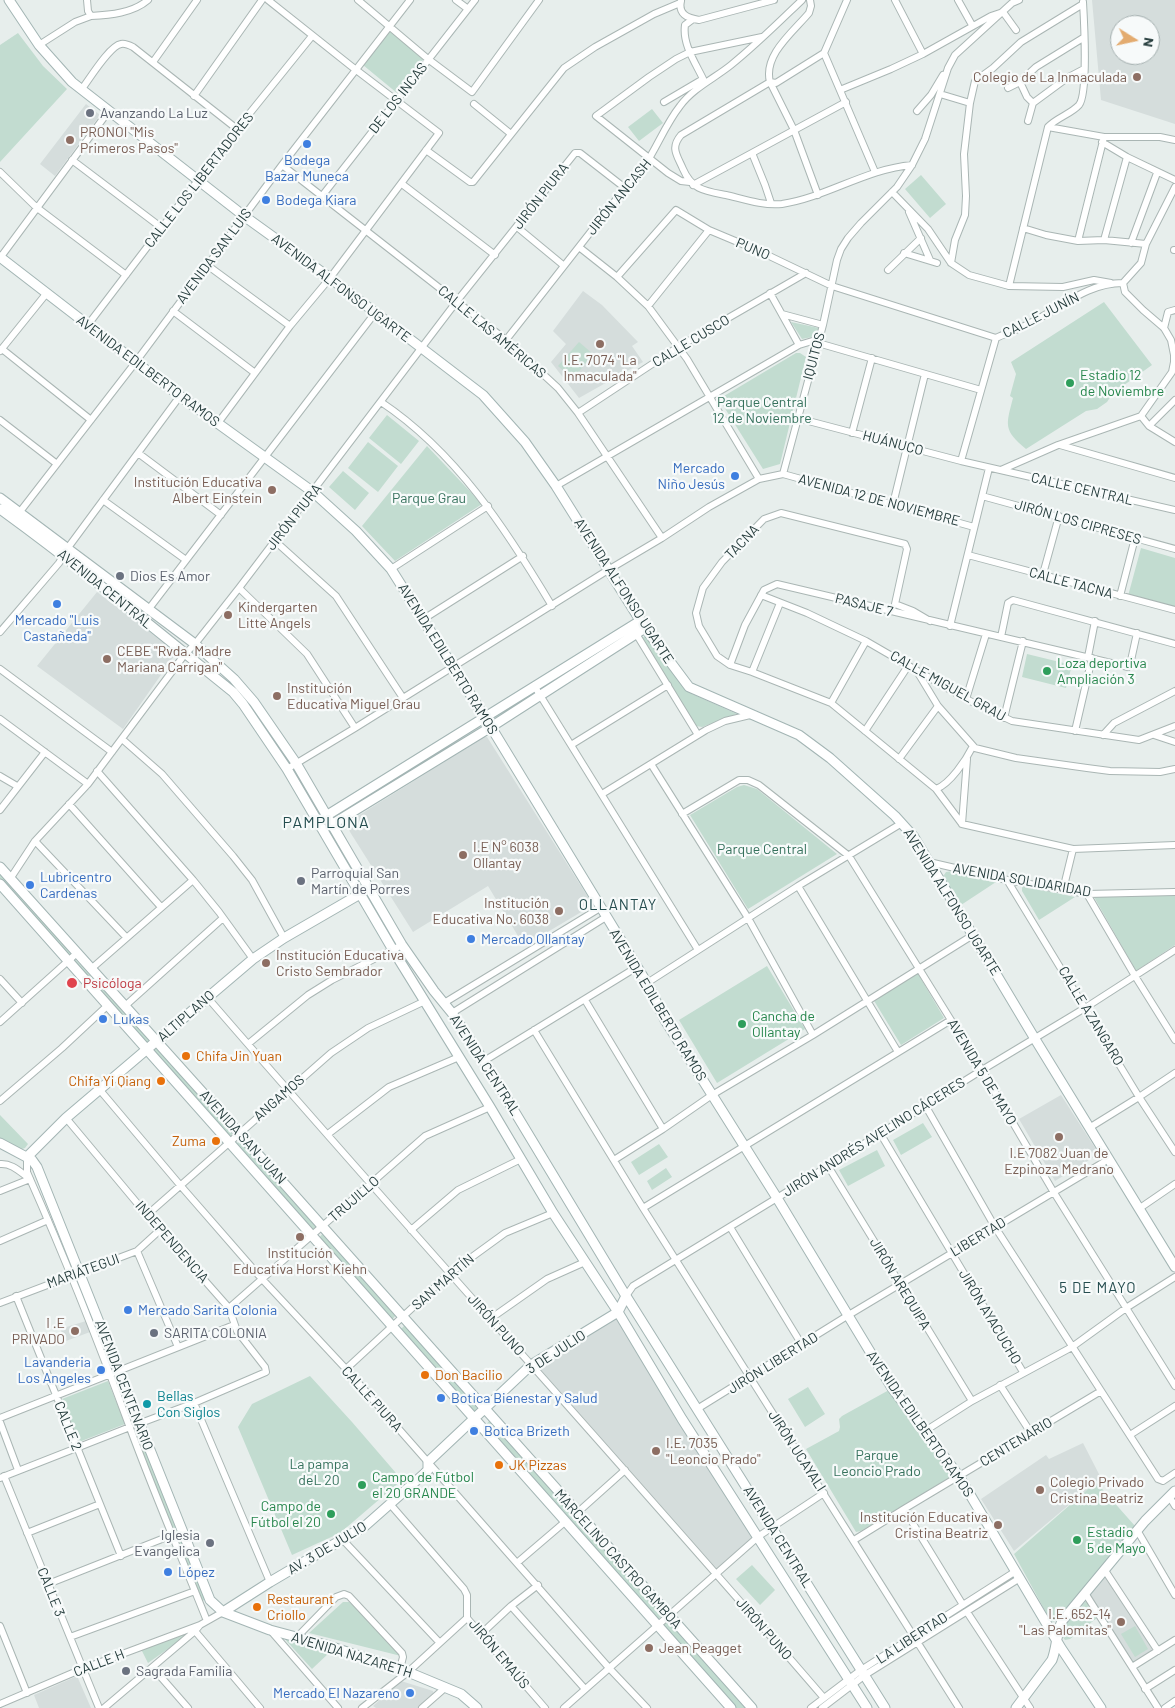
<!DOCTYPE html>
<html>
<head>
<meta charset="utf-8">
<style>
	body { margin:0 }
	#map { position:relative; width:1175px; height:1708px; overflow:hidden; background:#e7eeec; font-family:Barlow,sans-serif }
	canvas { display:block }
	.north { position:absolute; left:1110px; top:15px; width:50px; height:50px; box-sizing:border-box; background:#f7fafa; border:1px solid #a4afaf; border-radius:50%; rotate:100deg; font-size:14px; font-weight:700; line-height:20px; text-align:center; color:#273e3e }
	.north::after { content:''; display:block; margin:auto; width:18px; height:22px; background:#e3ab6f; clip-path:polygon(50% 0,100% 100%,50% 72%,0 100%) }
</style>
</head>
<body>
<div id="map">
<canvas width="1175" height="1708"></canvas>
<div class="north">N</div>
</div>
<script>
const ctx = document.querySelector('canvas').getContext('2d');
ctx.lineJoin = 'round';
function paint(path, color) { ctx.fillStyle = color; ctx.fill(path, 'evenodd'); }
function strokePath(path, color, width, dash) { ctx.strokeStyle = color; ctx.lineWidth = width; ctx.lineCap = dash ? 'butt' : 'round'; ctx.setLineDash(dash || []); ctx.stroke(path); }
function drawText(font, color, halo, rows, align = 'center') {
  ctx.font = font + ' Barlow,sans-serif'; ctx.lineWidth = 4.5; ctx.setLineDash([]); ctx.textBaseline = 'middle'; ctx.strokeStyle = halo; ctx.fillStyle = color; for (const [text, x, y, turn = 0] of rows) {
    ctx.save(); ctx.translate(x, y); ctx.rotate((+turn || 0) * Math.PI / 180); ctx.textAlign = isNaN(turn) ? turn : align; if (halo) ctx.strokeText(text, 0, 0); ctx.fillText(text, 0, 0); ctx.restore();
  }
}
const built = new Path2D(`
	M1092,0h83v124l-74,-24zM1120,25h30v30h-30z
	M86,104l14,11 -45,61 -15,-12z
	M583,291l19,14 36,37 -6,4 11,16 -64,36 -28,-36 15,-18 -13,-13z
	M97,592l80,60 -54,77 -86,-63z
	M484,737h3l106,168 -69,41 -36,-60 -75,46 -68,-108z
	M1061,1095l38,59 -44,27 -36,-62z
	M618,1312l139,225 -42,34 -183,-206z
	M86,1321l4,11 -24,9 -6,-12z
	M1083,1443l18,35 -87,73 -33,-52 65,-44 3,4z
	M1105,1575l48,75 -20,14 -44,-70z
	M77,1676l14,32h-52l-5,-13z
	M401,1681l32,10 1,4 -15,13h-43l-3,-2z`);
const green = new Path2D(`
	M390,29l36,27 -29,37 -34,-28z
	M18,33l25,33 24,23 -67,73v-117z
	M652,109l11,14 -24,18 -11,-14z
	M921,175l25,29 -16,14 -25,-29z
	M1104,302l48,63 -39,28 -6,9 -10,7 -11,2 -60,38c-23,-19 -20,-24 -13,-51l-3,-2 6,-22 -5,-12z
	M791,322l28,6 -2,8 -15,3z
	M579,342l14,12 -20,25 -15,-13z
	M796,353h4l6,4 -26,107 -17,5 -44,-70z
	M387,415l32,26 -18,23 -32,-26z
	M368,442l30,24 -20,26 -30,-24z
	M427,446l55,58 -87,57 -33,-35z
	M343,471l26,22 -14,17 -26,-23z
	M1141,548l34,10v50l-47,-12z
	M646,635l35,48 11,11 45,20 -35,13 -6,-1 -54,-88z
	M1027,654l45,11 -6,23 -44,-11z
	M744,785l13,4 80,65 -89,55 -58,-94 47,-28z
	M0,870l70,82 1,2 -4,3 -67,-74z
	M953,871l43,11 -35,23 -19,-27 4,-6z
	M1023,886l52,11 -36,23 -17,-29v-3z
	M1175,895v50l-39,26 -42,-74z
	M75,959l75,81v2l-4,3 -74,-83z
	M767,966l38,63 -88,54 -38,-63z
	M917,972l27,46 -43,27 -28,-46z
	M156,1048l77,85v3l-4,2 -77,-87z
	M0,1115l28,29 -3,4 -6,2 -19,-10z
	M923,1123l9,14 -31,18 -8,-15z
	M240,1140l79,87 -6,4 -78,-86z
	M659,1144l9,13 -29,18 -8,-13z
	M877,1150l8,16 -37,20 -9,-16z
	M666,1168l6,9 -20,13 -5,-9z
	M323,1233l73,82 -4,5 -73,-82z
	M405,1325l71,80 1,4 -4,4 -72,-84z
	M310,1376l42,46 50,58 -62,53 -48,22 -54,-128 14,-23z
	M108,1381l17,43 -46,18 -17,-43z
	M808,1387l17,27 -20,13 -17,-28z
	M889,1390l26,39 24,27 13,20 -91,55 -5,1 -50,-83 33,-18 1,-4 -1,-8 3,-3z
	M489,1421l174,192v3l-7,4 -171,-194z
	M138,1430l69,169 -5,2 -69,-169z
	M1096,1482l39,44 -75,93 -7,3 -4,-4 -35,-64z
	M752,1565l23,25 -15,15 -24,-26z
	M1086,1601l11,17 -27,21 -5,1 -3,-4 -1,-6z
	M343,1602h6l6,5 46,49 -92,-23z
	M666,1619l3,1 79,88h-14l-73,-82z
	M1135,1626l13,23 -13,8 -14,-23z
	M187,1633l2,1 -41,29 -7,-14z
	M282,1636l47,17 -17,16z`);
const street = new Path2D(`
	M358,0l70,59 44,33 67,-92
	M456,0l12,9
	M810,0l1,6 -2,7c-16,19 -46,42 -39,69l6,1 48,-30
	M847,0l-23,53 51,119
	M895,0l28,54
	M958,0l14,25
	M681,1c-3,13 6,17 18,19l75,-20
	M91,16c19,-1 42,-3 57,-16
	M693,19l-8,6c-3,20 12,40 20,58
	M39,45l36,-23 16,-6 -3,-5 -1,-11
	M153,62l44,-62
	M1020,82l7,15 6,6
	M1008,88l12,-6 16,-15 47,-29
	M81,90c8,-10 28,-44 40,-46 4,-1 8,1 12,3l104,82
	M840,90l51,-21 32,-15 68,-38 12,-4 13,18
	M940,94l30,9
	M194,96l68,-96
	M664,102l39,-23
	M474,104l37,30
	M917,111l14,-16 12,-20
	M1028,121l5,-18 34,-25 17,-9
	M1048,127l56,10h56l15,3
	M1102,142l25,15 48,23
	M426,150l44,32h3l91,-114 31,-21 59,-33 26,-11
	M752,153l13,32 6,18
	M72,160l90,68
	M282,165l224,175 52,48 20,25 84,125
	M0,172l36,35 90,68
	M690,182l-9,-1 -13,-8 -72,-57 53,-39 27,-18 14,-7 72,-15
	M402,184l93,71
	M693,185l153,-83
	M1175,187l-29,57 -5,19 -18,20 2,9 18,18 21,18 7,12 3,15v7l-2,10 -31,44 8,10 26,16
	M892,192l36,37 23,34 18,12 40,11 54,1 31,-7 17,3
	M818,195l-24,-65 -24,-48 -89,53c-11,13 -4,20 2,34 9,21 22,22 43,26 17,4 37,11 56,9 45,-7 84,-35 130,-39
	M322,196l153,-196
	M909,212l21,48
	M517,227l46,38
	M1023,228l23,7 32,6 26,-1 42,4
	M1104,240l23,-83
	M1078,241l26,-104
	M1131,243l26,-70
	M579,247l38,30 31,29 39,53 72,120
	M1174,250h1
	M904,253l33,10
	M0,258l108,-146
	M951,263l4,-23 10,-25 1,-19 -2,-42 6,-51 5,-22 18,-13 28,-26 62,-38
	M207,265l83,61
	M888,270l33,-32
	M617,277l59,-67 33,20 50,21 73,35 164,52
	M1009,286l39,-159c8,-9 23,-13 31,-22 9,-11 5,-86 4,-103
	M770,293l29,52
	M648,306l61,-76
	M173,311l82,62
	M782,314l41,11
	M87,326l150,-197 75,-93
	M1164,328l4,-16 7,-2
	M996,338c10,-5 22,-8 32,-14 32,-15 58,-41 95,-41
	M506,340l119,-152c27,-23 34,-55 55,-82 13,-18 35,-28 51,-41 25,-20 48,-43 71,-65
	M818,343l163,47
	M2,349l89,71
	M0,351l46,-57
	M381,402c75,50 125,127 171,204
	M578,413l100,-66 128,-74
	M797,418l164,43 214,49
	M0,420l57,44
	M218,423l72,-97 40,-48 109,-145 -88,-67 -83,-66
	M1149,426l26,-26
	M852,433l20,-75
	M1060,445l115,33
	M138,453l83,62
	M961,461l35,-123
	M1001,470l57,-25 83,-29
	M783,474l40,-149 14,-65 4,-11 7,-11 13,-15 36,-36 15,-22 13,-26 23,-71 7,-13 57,-52 7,-3
	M556,486l243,-141 20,-6
	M982,496l193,53
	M103,500l83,60
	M893,504l32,-130
	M19,513l116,-150 147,-198 128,-165
	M275,541l61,55 67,102
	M968,555l207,55
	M391,569l97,-63
	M1043,574l16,-58
	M239,588l68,66 48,74
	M761,595l46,18 59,28 100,58 46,22 127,19 36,-14
	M1120,596l15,-58
	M148,610l227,-297
	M422,620l101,-64
	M930,621l-17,-10 -18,-7 12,-55 -2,-5 -124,-31 -17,6 -42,43 -19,26 -7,25 3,13 18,30 13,9 22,7 79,31 105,86 26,35 111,25 102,-4
	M950,626l39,-158
	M0,632l59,-69 8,-14 113,-153
	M635,632l63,103
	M1001,637l7,-34 5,-3 162,44
	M1088,657l7,-36
	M730,665l15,-40 19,-35 13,-6 351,83 2,-2 7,-32
	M0,669l112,83
	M752,672l28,-69
	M918,673l20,33 37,42 41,10 71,10 23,3 50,1 15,-3
	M535,687l163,263
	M966,699l20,-65
	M831,703l35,-62
	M1004,718l19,-77
	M0,719l88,65
	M865,731l43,-65
	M1075,731l17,-73
	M1103,735l11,-12 61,-32
	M1154,735l21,7
	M122,739l40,35 71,82 19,24 32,58
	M571,745l97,-60
	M899,759l39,-53
	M651,764l97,154 65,117
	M287,769l68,-41 253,-158 54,-32 47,-31 50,-28 24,-5 191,53
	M97,771l96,109 26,32 34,47
	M0,776l17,10
	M936,789c14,-5 30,-29 37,-43
	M602,794l104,-64 19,-9 25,-6
	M69,804l92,103
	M0,810l45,-58
	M682,814l57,-34h9l11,5 90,71 133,214 71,121 122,195
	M962,824l5,-65
	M35,841l91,96
	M929,862l78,18 80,14 88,-2
	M10,879l25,-38 53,-57 97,-130 10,-10 44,-56 218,-287 118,-148h5l45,35
	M1007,880l132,217 36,55
	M798,886l100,166
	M1063,890l10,-41
	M1087,894l48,82 40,64
	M91,969l102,-89
	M0,979l22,24
	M647,983l151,-97 104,-63
	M207,997c204,236 414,465 617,701
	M585,1000l78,129
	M444,1003l156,-95
	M125,1006l98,-88
	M452,1013l154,-96
	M0,1022l77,-69
	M534,1030l109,178 316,500
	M248,1044l60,-49 24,-15 70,-35
	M484,1061l153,-94
	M99,1089l81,96 82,94 84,90 264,300 37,39
	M0,1101l62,-53 45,-42
	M925,1105l70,122 163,252 5,2 12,-8
	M66,1118l81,97 82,93 8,23 28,36 1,5 -72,31 -56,21
	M1089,1128l50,-31 36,-24
	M880,1133l143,239
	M328,1134l61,-47 70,-30
	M27,1157v15l3,7c36,81 69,165 100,249 24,65 51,128 77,193
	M614,1160l49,-31 49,-34 101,-60 160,-100
	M0,1164c12,-1 20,8 30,15l-30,12
	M828,1166l144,235
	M643,1208l308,-188
	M1140,1208l35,-24
	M147,1215l184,-162 37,-25 57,-27
	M730,1227l72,118
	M411,1230l47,-40 63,-31
	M0,1241l48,-21
	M137,1251l41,96
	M16,1296l105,260
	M626,1296l7,-10 144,-88 205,-128 103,-62 90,-58
	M0,1303l137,-52 23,-21
	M229,1308l196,-172 65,-29
	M490,1319l57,-40 38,-17
	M346,1369l104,-96 55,-40 48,-20
	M1000,1385l31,48
	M194,1403l76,179
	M697,1409l150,-93 262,-157
	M0,1418l234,-93
	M0,1422l18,48
	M925,1431l47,-30 100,-54 54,-39 49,-31
	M1130,1435l45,-29
	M4,1476l95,232
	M0,1478l130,-51
	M1169,1496l6,10
	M390,1504l74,85 3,6v23l78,90
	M904,1509l59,96
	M577,1513l48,-43
	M1137,1530l38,65
	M27,1533l73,-29
	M343,1540l96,102
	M854,1540l50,-31 197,-118
	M518,1562l48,-41
	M1104,1569l54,82
	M48,1584l124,-49
	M1085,1593l73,115
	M511,1606l74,83
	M967,1612l63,96
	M0,1626l27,67
	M195,1631l65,77
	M271,1631l67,77
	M481,1634l30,-28 27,-21
	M70,1637l125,-46
	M297,1637l39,-40 8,-3 5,2 53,57 1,4 -3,12
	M1132,1667l43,-27
	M153,1668l35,40
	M1145,1689l30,-19
	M0,1704l82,-35 118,-44
	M104,1708l91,-77 5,-6 23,-13
	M362,1708l46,-36 59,-54
	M422,1708l24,-21
	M564,1708l195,-172 65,-43
	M811,1708l50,-38 155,-99
	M822,1708l43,-33 155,-97
	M1165,1708l10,-7`);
const secondary = new Path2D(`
	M9,0l30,45 33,37 172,134 86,62 153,117 42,47 31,44 89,142 44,59 110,48 31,23 65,58 19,21 121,202 140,228
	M0,257l180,139 133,96 43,39 35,38 100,158 156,256 18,37 112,178 115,190 67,88 102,172 40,60
	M0,498l195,146 39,35 20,23 42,61 106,182 32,46 18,22 32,48 142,235 259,412
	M0,509c80,58 156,121 233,183l10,12 44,65 106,181 97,157 63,106 65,99 64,107 185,289
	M326,816l314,-195
	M331,825l160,-98 154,-99
	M0,867l239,266 513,575
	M0,884l731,824
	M0,1143l32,17 5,7 173,433 13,12 47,18 56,15 82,27 53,22 16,14
	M27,1157l39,-39 187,-159 31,-21 76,-44
	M223,1612l47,-30 95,-56 60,-53 3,-3v-8l103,-97 87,-53 8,-16
	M1016,1708l36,-48c5,-13 4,-26 10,-39l83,-100 30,-30`);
const markers = [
	[1137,77,5,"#8d6e63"],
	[90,113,5,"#6b7280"],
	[70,140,5,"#8d6e63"],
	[307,144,5,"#3f7fe0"],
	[266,200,5,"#3f7fe0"],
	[600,344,5,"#8d6e63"],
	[1070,383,5,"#2e9e5b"],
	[735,476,5,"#3f7fe0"],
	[272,490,5,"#8d6e63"],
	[120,576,5,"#6b7280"],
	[57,604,5,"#3f7fe0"],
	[228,615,5,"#8d6e63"],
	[107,659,5,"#8d6e63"],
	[1047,671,5,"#2e9e5b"],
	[277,696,5,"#8d6e63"],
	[463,855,5,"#8d6e63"],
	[301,881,5,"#6b7280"],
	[30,885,5,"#3f7fe0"],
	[559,911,5,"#8d6e63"],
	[471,939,5,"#3f7fe0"],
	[266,963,5,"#8d6e63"],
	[72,983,6,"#e0444e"],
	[103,1019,5,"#3f7fe0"],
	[742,1024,5,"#2e9e5b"],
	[186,1056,5,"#e8710a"],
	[161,1081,5,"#e8710a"],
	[1059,1137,5,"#8d6e63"],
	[216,1141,5,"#e8710a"],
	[300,1237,5,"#8d6e63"],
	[128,1310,5,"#3f7fe0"],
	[75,1331,5,"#8d6e63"],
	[154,1333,5,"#6b7280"],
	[101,1370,5,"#3f7fe0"],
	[425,1375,5,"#e8710a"],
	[441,1398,5,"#3f7fe0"],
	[147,1404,5,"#0f9aa8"],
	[474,1431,5,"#3f7fe0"],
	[656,1451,5,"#8d6e63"],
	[499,1465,5,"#e8710a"],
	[362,1485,5,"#2e9e5b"],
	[1040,1490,5,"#8d6e63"],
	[331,1514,5,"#2e9e5b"],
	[998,1525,5,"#8d6e63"],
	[1077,1540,5,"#2e9e5b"],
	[210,1543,5,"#6b7280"],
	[168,1572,5,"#3f7fe0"],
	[257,1607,5,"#e8710a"],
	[1121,1622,5,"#8d6e63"],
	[649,1648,5,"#8d6e63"],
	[126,1671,5,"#6b7280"],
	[410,1693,5,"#3f7fe0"]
];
const educationNames = [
	["Colegio de La Inmaculada",1127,77,"right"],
	["PRONOI \"Mis",80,132],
	["Primeros Pasos\"",80,148],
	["I.E. 7074 \"La",600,360,"center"],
	["Inmaculada\"",600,376,"center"],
	["Institución Educativa",262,482,"right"],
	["Albert Einstein",262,498,"right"],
	["Kindergarten",238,607],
	["Litte Angels",238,623],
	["CEBE \"Rvda. Madre",117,651],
	["Mariana Carrigan\"",117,667],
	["Institución",287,688],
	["Educativa Miguel Grau",287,704],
	["I.E N° 6038",473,847],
	["Ollantay",473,863],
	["Institución",549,903,"right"],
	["Educativa No. 6038",549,919,"right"],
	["Institución Educativa",276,955],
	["Cristo Sembrador",276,971],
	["I.E 7082 Juan de",1059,1153,"center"],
	["Ezpinoza Medrano",1059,1169,"center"],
	["Institución",300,1253,"center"],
	["Educativa Horst Kiehn",300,1269,"center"],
	["I .E",65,1323,"right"],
	["PRIVADO",65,1339,"right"],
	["I.E. 7035",666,1443],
	["\"Leoncio Prado\"",666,1459],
	["Colegio Privado",1050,1482],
	["Cristina Beatriz",1050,1498],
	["Institución Educativa",988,1517,"right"],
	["Cristina Beatriz",988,1533,"right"],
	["I.E. 652-14",1111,1614,"right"],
	["\"Las Palomitas\"",1111,1630,"right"],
	["Jean Peagget",659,1648]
];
const streetNames = [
	["DE LOS INCAS",398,98,-52],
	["CALLE LOS LIBERTADORES",199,180,-52],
	["JIRÓN PIURA",541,196,-52],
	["JIRÓN ANCASH",619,197,-51],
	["PUNO",753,249,23],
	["AVENIDA SAN LUIS",214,256,-53],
	["AVENIDA ALFONSO UGARTE",341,288,37],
	["CALLE JUNÍN",1041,315,-27],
	["CALLE LAS AMÉRICAS",492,332,40],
	["CALLE CUSCO",691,341,-31],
	["IQUITOS",814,356,-75],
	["AVENIDA EDILBERTO RAMOS",148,371,37],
	["HUÁNUCO",893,443,15],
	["CALLE CENTRAL",1082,489,13],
	["AVENIDA 12 DE NOVIEMBRE",879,500,15],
	["JIRÓN PIURA",294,517,-52],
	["JIRÓN LOS CIPRESES",1078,522,16],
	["TACNA",742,542,-46],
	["CALLE TACNA",1071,583,15],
	["AVENIDA CENTRAL",105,589,39],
	["AVENIDA ALFONSO UGARTE",624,591,57],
	["PASAJE 7",864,605,14],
	["AVENIDA EDILBERTO RAMOS",448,659,58],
	["CALLE MIGUEL GRAU",948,686,29],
	["AVENIDA SOLIDARIDAD",1022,880,10],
	["AVENIDA ALFONSO UGARTE",952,902,58],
	["AVENIDA EDILBERTO RAMOS",658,1005,59],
	["ALTIPLANO",186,1016,-41],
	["CALLE AZANGARO",1091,1016,59],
	["AVENIDA CENTRAL",485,1065,57],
	["AVENIDA 5 DE MAYO",982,1072,59],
	["ANGAMOS",279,1098,-41],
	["AVENIDA SAN JUAN",243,1137,48],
	["JIRÓN ANDRÉS AVELINO CÁCERES",874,1137,-32],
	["TRUJILLO",354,1199,-41],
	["LIBERTAD",978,1237,-31],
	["INDEPENDENCIA",172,1242,49],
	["MARIÁTEGUI",83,1271,-20],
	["SAN MARTÍN",443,1282,-41],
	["JIRÓN AREQUIPA",900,1284,59],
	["JIRÓN AYACUCHO",990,1317,59],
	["JIRÓN PUNO",496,1325,48],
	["3 DE JULIO",556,1352,-33],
	["JIRÓN LIBERTAD",773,1363,-32],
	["AVENIDA CENTENARIO",124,1385,69],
	["CALLE PIURA",372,1399,48],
	["AVENIDA EDILBERTO RAMOS",920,1424,55],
	["CALLE 2",68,1426,68],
	["CENTENARIO",1016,1442,-31],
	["JIRÓN UCAYALI",797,1451,57],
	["AVENIDA CENTRAL",778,1537,58],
	["AV. 3 DE JULIO",327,1548,-31],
	["MARCELINO CASTRO GAMBOA",618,1559,48],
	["CALLE 3",51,1592,68],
	["JIRÓN PUNO",764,1629,49],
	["LA LIBERTAD",912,1638,-33],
	["JIRÓN EMAÚS",499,1654,50],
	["AVENIDA NAZARETH",352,1655,17],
	["CALLE H",99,1663,-21]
];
const worshipNames = [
	["Avanzando La Luz",100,113],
	["Dios Es Amor",130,576],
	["Parroquial San",311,873],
	["Martín de Porres",311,889],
	["SARITA COLONIA",164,1333],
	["Iglesia",200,1535,"right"],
	["Evangelica",200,1551,"right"],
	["Sagrada Familia",136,1671]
];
const shopNames = [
	["Bodega",307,160,"center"],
	["Bazar Muneca",307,176,"center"],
	["Bodega Kiara",276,200],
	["Mercado",725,468,"right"],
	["Niño Jesús",725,484,"right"],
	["Mercado \"Luis",57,620,"center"],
	["Castañeda\"",57,636,"center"],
	["Lubricentro",40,877],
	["Cardenas",40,893],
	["Mercado Ollantay",481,939],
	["Lukas",113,1019],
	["Mercado Sarita Colonia",138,1310],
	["Lavanderia",91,1362,"right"],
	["Los Angeles",91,1378,"right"],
	["Botica Bienestar y Salud",451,1398],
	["Botica Brizeth",484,1431],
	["López",178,1572],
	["Mercado El Nazareno",400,1693,"right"]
];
const leisureNames = [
	["Estadio 12",1080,375],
	["de Noviembre",1080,391],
	["Loza deportiva",1057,663],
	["Ampliación 3",1057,679],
	["Cancha de",752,1016],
	["Ollantay",752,1032],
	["Campo de Fútbol",372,1477],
	["el 20 GRANDE",372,1493],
	["Campo de",321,1506,"right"],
	["Fútbol el 20",321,1522,"right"],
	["Estadio",1087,1532],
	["5 de Mayo",1087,1548]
];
const parkNames = [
	["Parque Central",762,402],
	["12 de Noviembre",762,418],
	["Parque Grau",429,498],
	["Parque Central",762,849],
	["Parque",877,1455],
	["Leoncio Prado",877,1471],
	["La pampa",319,1464],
	["deL 20",319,1480]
];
const healthNames = [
	["Psicóloga",83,983]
];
const foodNames = [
	["Chifa Jin Yuan",196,1056],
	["Chifa Yi Qiang",151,1081,"right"],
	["Zuma",206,1141,"right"],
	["Don Bacilio",435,1375],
	["JK Pizzas",509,1465],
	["Restaurant",267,1599],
	["Criollo",267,1615]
];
const cultureNames = [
	["Bellas",157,1396],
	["Con Siglos",157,1412]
];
const neighbourhoodNames = [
	["OLLANTAY",618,905],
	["5 DE MAYO",1098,1288]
];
const quarterNames = [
	["PAMPLONA",326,823]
];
paint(built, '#d5dddc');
paint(green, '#c2dcd0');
strokePath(street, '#aab6b4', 8);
strokePath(secondary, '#a3b5b4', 11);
strokePath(street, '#fff', 6);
strokePath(secondary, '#fff', 9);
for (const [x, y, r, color] of markers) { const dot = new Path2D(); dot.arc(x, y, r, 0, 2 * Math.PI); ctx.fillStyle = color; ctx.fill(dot); strokePath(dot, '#f7fafa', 2); }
drawText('14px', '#785e54', '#f7fafa', educationNames, 'left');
drawText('14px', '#273e3e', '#f7fafa', streetNames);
drawText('14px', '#5b616d', '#f7fafa', worshipNames, 'left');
drawText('14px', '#366cbe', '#f7fafa', shopNames, 'left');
drawText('14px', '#27864d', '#f7fafa', leisureNames, 'left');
drawText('14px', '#35715c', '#f7fafa', parkNames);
drawText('14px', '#be3a42', '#f7fafa', healthNames, 'left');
drawText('14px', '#c56008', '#f7fafa', foodNames, 'left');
drawText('14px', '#0d838f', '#f7fafa', cultureNames, 'left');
ctx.letterSpacing = '1px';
drawText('15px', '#254d4f', '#f7fafa', neighbourhoodNames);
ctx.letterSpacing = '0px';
ctx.letterSpacing = '1px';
drawText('16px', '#254d4f', '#f7fafa', quarterNames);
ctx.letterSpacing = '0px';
</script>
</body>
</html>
